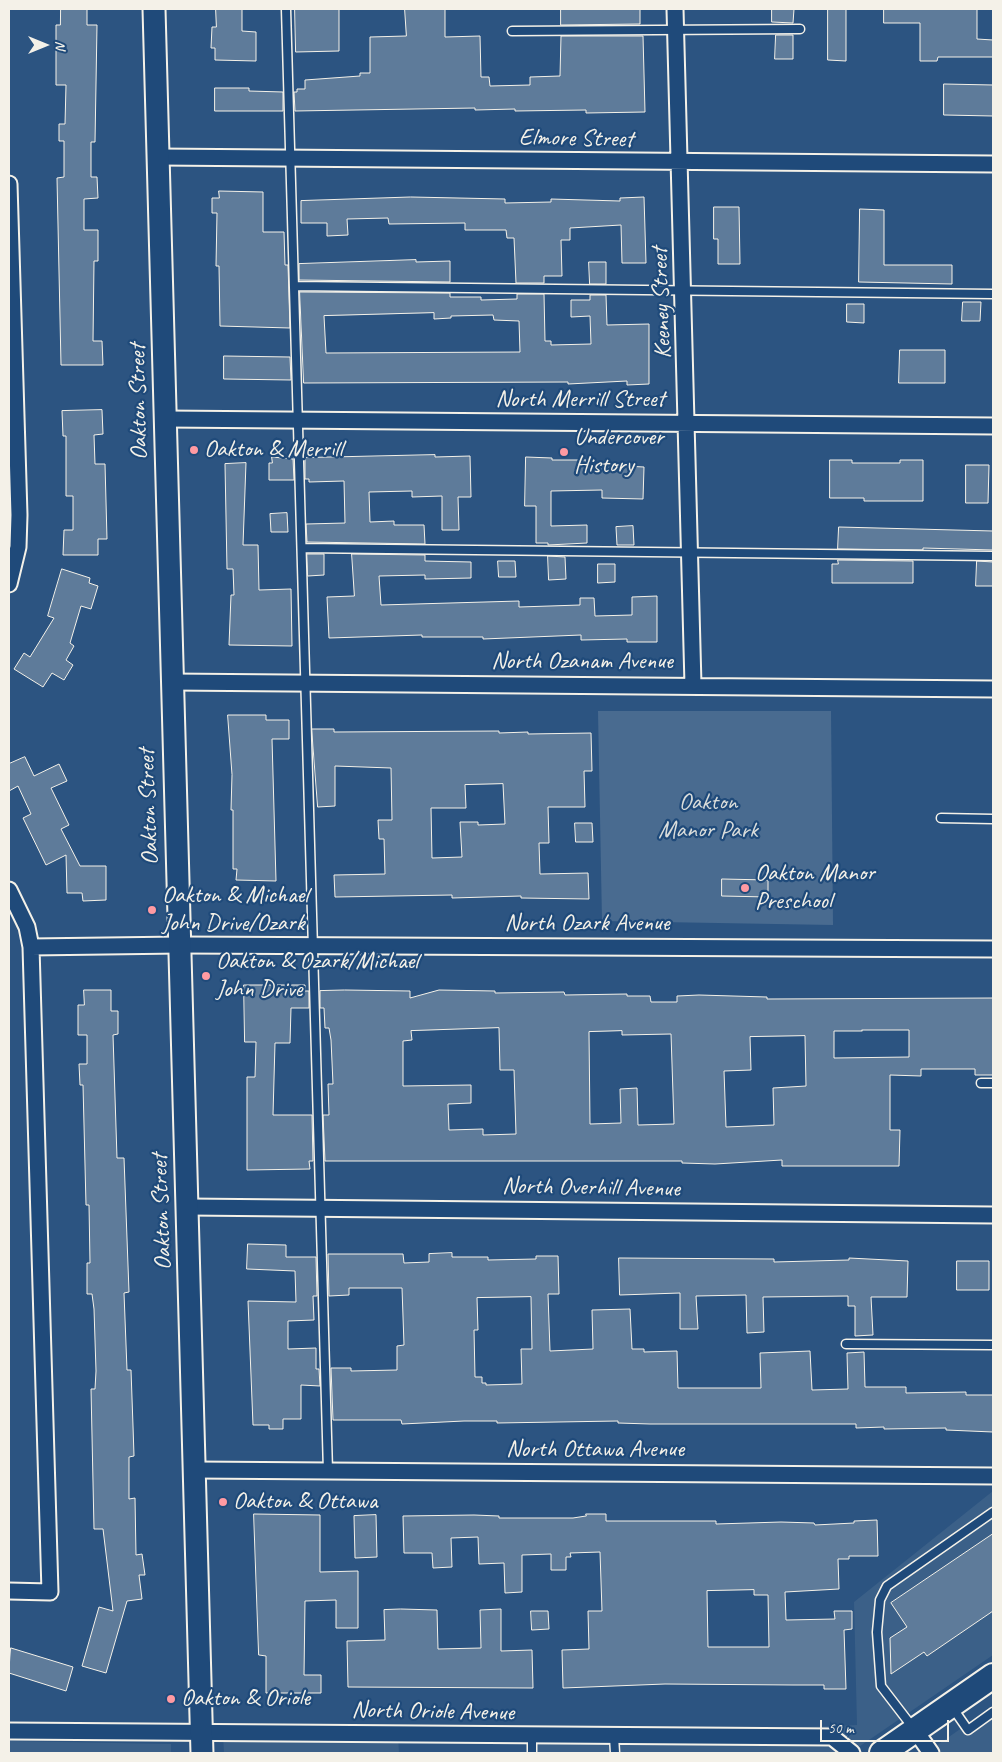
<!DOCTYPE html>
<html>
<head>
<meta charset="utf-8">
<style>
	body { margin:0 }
	#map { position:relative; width:1002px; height:1762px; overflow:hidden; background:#2c5481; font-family:Caveat,sans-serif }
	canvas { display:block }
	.frame { position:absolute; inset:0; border:10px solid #f4f1e8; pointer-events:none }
	.north { position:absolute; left:20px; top:20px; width:50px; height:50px; -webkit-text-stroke:4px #1f4a7a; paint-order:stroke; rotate:90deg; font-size:14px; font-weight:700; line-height:20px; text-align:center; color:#f4f1e8 }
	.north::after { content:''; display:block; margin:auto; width:18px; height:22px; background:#f4f1e8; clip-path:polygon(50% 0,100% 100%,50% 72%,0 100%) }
	.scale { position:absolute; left:820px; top:1720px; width:129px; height:22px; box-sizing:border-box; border:2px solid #f4f1e8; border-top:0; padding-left:6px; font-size:15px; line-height:18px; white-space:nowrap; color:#f4f1e8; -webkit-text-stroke:4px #1f4a7a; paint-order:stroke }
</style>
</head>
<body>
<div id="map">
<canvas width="1002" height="1762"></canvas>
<div class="frame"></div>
<div class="north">N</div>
<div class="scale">50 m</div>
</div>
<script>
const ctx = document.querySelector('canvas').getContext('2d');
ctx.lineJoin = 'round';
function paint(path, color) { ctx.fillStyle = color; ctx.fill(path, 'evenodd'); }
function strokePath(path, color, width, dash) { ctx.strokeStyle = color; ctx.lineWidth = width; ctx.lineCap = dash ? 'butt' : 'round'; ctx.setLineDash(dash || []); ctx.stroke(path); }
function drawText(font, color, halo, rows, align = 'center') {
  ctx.font = font + ' Caveat,sans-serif'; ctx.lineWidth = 4.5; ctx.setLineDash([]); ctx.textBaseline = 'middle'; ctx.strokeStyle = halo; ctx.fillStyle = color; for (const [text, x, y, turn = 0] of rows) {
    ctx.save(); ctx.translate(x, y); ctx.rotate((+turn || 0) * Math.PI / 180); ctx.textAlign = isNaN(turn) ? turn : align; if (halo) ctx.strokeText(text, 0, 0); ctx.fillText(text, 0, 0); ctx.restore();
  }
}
const built = new Path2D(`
	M993,1491v164l-143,98h-323l-1,-15 331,-13 -3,-123z
	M993,1706v47h-67z
	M223,1735l175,1 1,17h-175z
	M9,1741l162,3v9h-162z`);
const green = new Path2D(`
	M598,711h233l2,214 -231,-4z`);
const building = new Path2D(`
	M61,9h26v16h10l-2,117h-4v35h6l1,21 -14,1v31h14v31h-4l-1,80h9l1,24h-42l-4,-187 7,-1v-36h-5v-17h6l1,-39h-10v-60h4z
	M216,9h26v22l14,1v29l-41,-1v-12h-4l1,-21h4z
	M295,9h44v42l-43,1z
	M405,9h40v28l35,-1 1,41h8l1,9 40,-1v-8l30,-1 1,-40h82l2,76 -59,1v-3l-71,1v-2l-40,1v-2l-180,3 -1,-19h3v-3h8v-9l55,-4v-3h10v-36l36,-1z
	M561,9h79v15l-79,1z
	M772,9h22l-1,14 -21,-1z
	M828,9h18v52l-18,-1z
	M884,9h93v30l16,1v17h-55l-1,4h-17v-38h-36z
	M776,35h17v24h-18z
	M944,84l49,1v31l-49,-1z
	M215,88h34v3l34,1v19h-68z
	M219,191l44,1v40h21l1,33h3l2,63 -70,-2 -1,-60h-3l1,-53h-5v-15h7z
	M411,197l94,2v4l46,-1v-3l69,2v-3l24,-1 2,66h-24l-1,-38 -51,3v12h-9l1,36h-18v7h-28l-2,-45h-7l-1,-8h-41v-7l-76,1 -1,-6 -41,1 1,16 -21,1v-13h-26v-22z
	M714,207h25l1,57h-22v-25h-4z
	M860,209l24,1v55h68v19l-93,-2z
	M416,260v2l34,-1v21l-151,-2v-16z
	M589,262h17v22h-16z
	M300,292l150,1v4h31v3l36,-1v-5h27l1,47h6v4l40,-1 -1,-28 -19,1v-17h19v-5h16l1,30 42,-1v60l-22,1v-4l-59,3v-2l-264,1zM434,313v6l17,-1v-2l42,-1 1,5 25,1 1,31 -194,1 -2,-37z
	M963,302h18l-1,19h-18z
	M847,304h17v19l-17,-1z
	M900,350h45v33h-46z
	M224,356l66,1 1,23 -67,-1z
	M102,410l1,24 -9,1 1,29h10l2,75h-9v16h-35l1,-25h9v-34h-7v-60h-3l-1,-25z
	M435,455v2l35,-1 1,41h-13l1,33h-17v-34l-30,1v-6l-43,1 1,30 24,-1v4h30l1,19 -118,-2 -1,-18 39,-1 -1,-42 -35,1v-3h-4v-21z
	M272,457l21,2 1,21h-25v-17h3z
	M526,457l26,1v2h34v4l58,3 -1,32 -41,-1v-8l-51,1v35l36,-1v18l-39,2v-2h-12v-37h-11z
	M830,460h22v3h48v-3h23v41h-59v-3h-34z
	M246,463l-3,82h15l1,45 32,-1 1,57 -63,-1 2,-50h3l-1,-26h-6l-2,-105z
	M966,465h23l-1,38h-22z
	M287,513l1,19h-17l-1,-18z
	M633,526l1,19h-17l-1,-18z
	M839,527l154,4v19l-70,-2v2l-85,-1z
	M307,554h17v21l-16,1z
	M352,554l73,1v6l46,1v16l-46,1v-4l-46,1 2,29 138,-4v6l61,-2v-7h14l1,18 37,-1v-18l25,-1v46h-30v-3l-46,1v-5l-98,4v-2h-61v-2l-93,3 -2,-41 27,-1z
	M548,556l17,1 1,22 -17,1z
	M838,560l75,1v22h-81v-19h6z
	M498,561h17l1,16h-17z
	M977,561l16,1v24h-17z
	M598,564h17v18l-17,1z
	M62,569l28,9 -1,5 9,3 -7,23 -10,-3 -11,37 4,3 -8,14 7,5 -9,15 -12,-7 -9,14 -29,-18 10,-16 6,4 24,-39 -6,-2z
	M228,715h38v5h23v19h-17l4,142 -40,-1 1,-11h-4v-59h-2l1,-35z
	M312,729h22v3l165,-1v2l29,-1v2l63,-1 1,38h-8l1,36h-37l1,36h-10l1,31 48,-1 1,26 -68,-1v-2l-69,2v-3l-117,2 -1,-22 51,-1 -1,-35h-5l-1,-19h14l-1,-52 -56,-2v40l-17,1zM503,784l2,40 -27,1v-3h-18l2,35 -30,1 -1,-50h35l-1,-23z
	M25,757l9,19 25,-12 8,17 -16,7 18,37 -8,4 19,37h26v34l-23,1 -1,-8h-15l-1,-38 -20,10 -23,-47 8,-4 -13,-28 -9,5v-27z
	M575,823h17l1,19h-17z
	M722,879l46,1v17l-46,-1z
	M244,985h61v6h4v17h-18l-1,35h-15l-2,72h39l1,46h-4l1,8 -63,1v-93h8l1,-35h-11z
	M84,990h27v21h7v23l-5,1 4,123h7l5,134 -5,1 3,77h4l2,56 1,30 -5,1v42l6,-1 1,57 6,-1 3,21h-6l3,24 -15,2 -21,72 -24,-7 17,-59 14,4 -10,-82h-9l-3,-140h4l1,-18 -2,-62 -2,-15h-5v-31h3l-1,-58h-3l-3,-120h-3l-1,-21h8v-29h-9v-30h6z
	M345,990l65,1v7l29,-8 56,1v2l69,-1 1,3 62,-1v2h23l1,6h26v-6l22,-1 68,2v2l226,-1v77h-18v-6h-54v7l-31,-1v55h10l-1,36h-117v-6l-67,4 -33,-1v-2h-357l-2,-46h6l-1,-31h5l-2,-44 -2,-12h-4l-1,-20h-4v-17zM499,1028l1,42h14l2,64 -33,1v-6l-34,1 -1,-26 23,-1v-18l-68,1v-45l9,-1 -1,-9zM862,1030h47v27l-75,1v-27h28zM622,1031v4l49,-1 3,90 -36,1 -1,-37 -17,1 1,34 -31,1 -1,-92zM805,1036l1,50 -33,2 1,37 -48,2 -2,-56 27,-1 -1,-33z
	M248,1244l38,1v12h30l1,39h-4l1,24 -26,1v28l28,-1v21h3l1,17 -19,-1v34h-18v10h-14v-4h-16l-5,-124 48,1 -1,-31 -48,-2z
	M452,1253v4h36v3l48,-1v-3h22l1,38h-11l2,57 43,-2 -1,-39 38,-1 2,40h12v3l33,-1 1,37h83l-1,-35 50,-2 2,39 36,-1 -1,-36 17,-1 1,35h41v6l60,-1v3h27v37l-47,-2v-2l-62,1v-2l-28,1v-4h-206l-32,-1v-2l-121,2v-2h-33l-62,3 -1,-4h-68l-2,-52h20v3l46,-1v-24l7,-1 -2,-57h-53v7l-20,1 -1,-42h75l1,9 25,-1v-8zM531,1297l1,52h-11l1,35 -36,1v-2h-4v-6h-7l-1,-47h4l-1,-32z
	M619,1258l155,1v3l75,-2v-2l59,3 -1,36h-36l2,38 -18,1v-30h-7v-10l-85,1 1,35 -17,1 -1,-38 -50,1 2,33h-18v-36l-60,2z
	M957,1261h32v29h-32z
	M254,1514l66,1v57l38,-1v57h-22v-28l-31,1 -1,74h17v18h-55v-37l-7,-1z
	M586,1514h20v7h110v3l65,-2 33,1 1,2 39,-2v-2l23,-1 1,36h-29v3h-11l1,30 -54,3 1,28 49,-1 -1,-8h18v18l-8,1 2,59h-22v-4h-31l-128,-1 -102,4 -1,-38 27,-1 -1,-38h14l-2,-59 -30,1 1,4h-5v13h-15v-16l-29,1v37l-17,1 -1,-30 -25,1 -1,-27 -27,1 1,29 -19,1 -1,-15h-28l-1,-37 71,-1 25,1v2h74l13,-2zM754,1590v5h14l1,52h-61l-1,-56z
	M376,1515l1,42 -22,1 -1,-42z
	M993,1534v77l-66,45 -3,-4 -33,22 -1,-36 17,-11 -16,-24z
	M401,1609l36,1 1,39 43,-1 -1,-38 21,-1v42l31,-1 1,38 -185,-1 -1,-46 38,-1 -1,-30z
	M531,1611h17l1,18 -17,1z
	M11,1648l62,19 -7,24 -57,-18z`);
const lane = new Path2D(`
	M286,9l42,1462
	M512,31l288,-2
	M294,286l699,8
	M302,548l691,8
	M941,818l52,1
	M981,1083h12
	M846,1344l147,1
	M952,1707l16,23 25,-18
	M914,1729l-33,-43 -4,-54 3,-32 7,-14 106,-74
	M532,1735v18
	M614,1736l1,17`);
const street = new Path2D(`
	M675,9l18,676
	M159,157l834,7
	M9,184l10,331 -1,32 -9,37
	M166,419l827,7
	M171,682l822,7
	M9,890l18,37 4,20 19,645 -41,-1
	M31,947l149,-2 813,4
	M189,1207l804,8
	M196,1470l797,6
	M915,1730l16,23
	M9,1731l823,6 20,16`);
const secondary = new Path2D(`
	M154,9l48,1744`);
const primary = new Path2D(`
	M882,1753l111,-77`);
const markers = [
	[194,450,5,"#ff9aa2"],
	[564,452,5,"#ff9aa2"],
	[745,888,5,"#ff9aa2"],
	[152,910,5,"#ff9aa2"],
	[206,976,5,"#ff9aa2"],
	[223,1502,5,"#ff9aa2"],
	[171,1699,5,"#ff9aa2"]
];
const streetNames = [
	["Elmore Street",576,139,1],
	["Keeney Street",662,303,-92],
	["North Merrill Street",580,400],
	["Oakton Street",139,402,-91],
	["North Ozanam Avenue",582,662],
	["Oakton Street",149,807,-92],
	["North Ozark Avenue",587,924],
	["North Overhill Avenue",591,1188,1],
	["Oakton Street",162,1212,-92],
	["North Ottawa Avenue",595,1450],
	["North Oriole Avenue",433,1712,1]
];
const poiNames = [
	["Undercover",574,438],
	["History",574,466],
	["Oakton & Merrill",204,450],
	["Oakton Manor",755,874],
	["Preschool",755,902],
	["Oakton & Michael",162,896],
	["John Drive/Ozark",162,924],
	["Oakton & Ozark/Michael",216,962],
	["John Drive",216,990],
	["Oakton & Ottawa",233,1502],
	["Oakton & Oriole",181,1699]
];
const parkNames = [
	["Oakton",708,803],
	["Manor Park",708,831]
];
paint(built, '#3b6088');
paint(green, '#496b90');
paint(building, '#5e7b9a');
strokePath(building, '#f4f1e8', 1);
strokePath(lane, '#f4f1e8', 11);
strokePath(street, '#f4f1e8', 19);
strokePath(secondary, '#f4f1e8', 25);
strokePath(primary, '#f4f1e8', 28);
strokePath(lane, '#1f4a7a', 8);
strokePath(street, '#1f4a7a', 15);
strokePath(secondary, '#1f4a7a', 21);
strokePath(primary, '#1f4a7a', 24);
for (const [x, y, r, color] of markers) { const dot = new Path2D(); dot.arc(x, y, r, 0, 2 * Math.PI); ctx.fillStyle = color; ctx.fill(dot); strokePath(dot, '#1f4a7a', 2); }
drawText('24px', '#f4f1e8', '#1f4a7a', streetNames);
drawText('24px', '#f4f1e8', '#1f4a7a', poiNames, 'left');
drawText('24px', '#dadddb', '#1f4a7a', parkNames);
</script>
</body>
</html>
